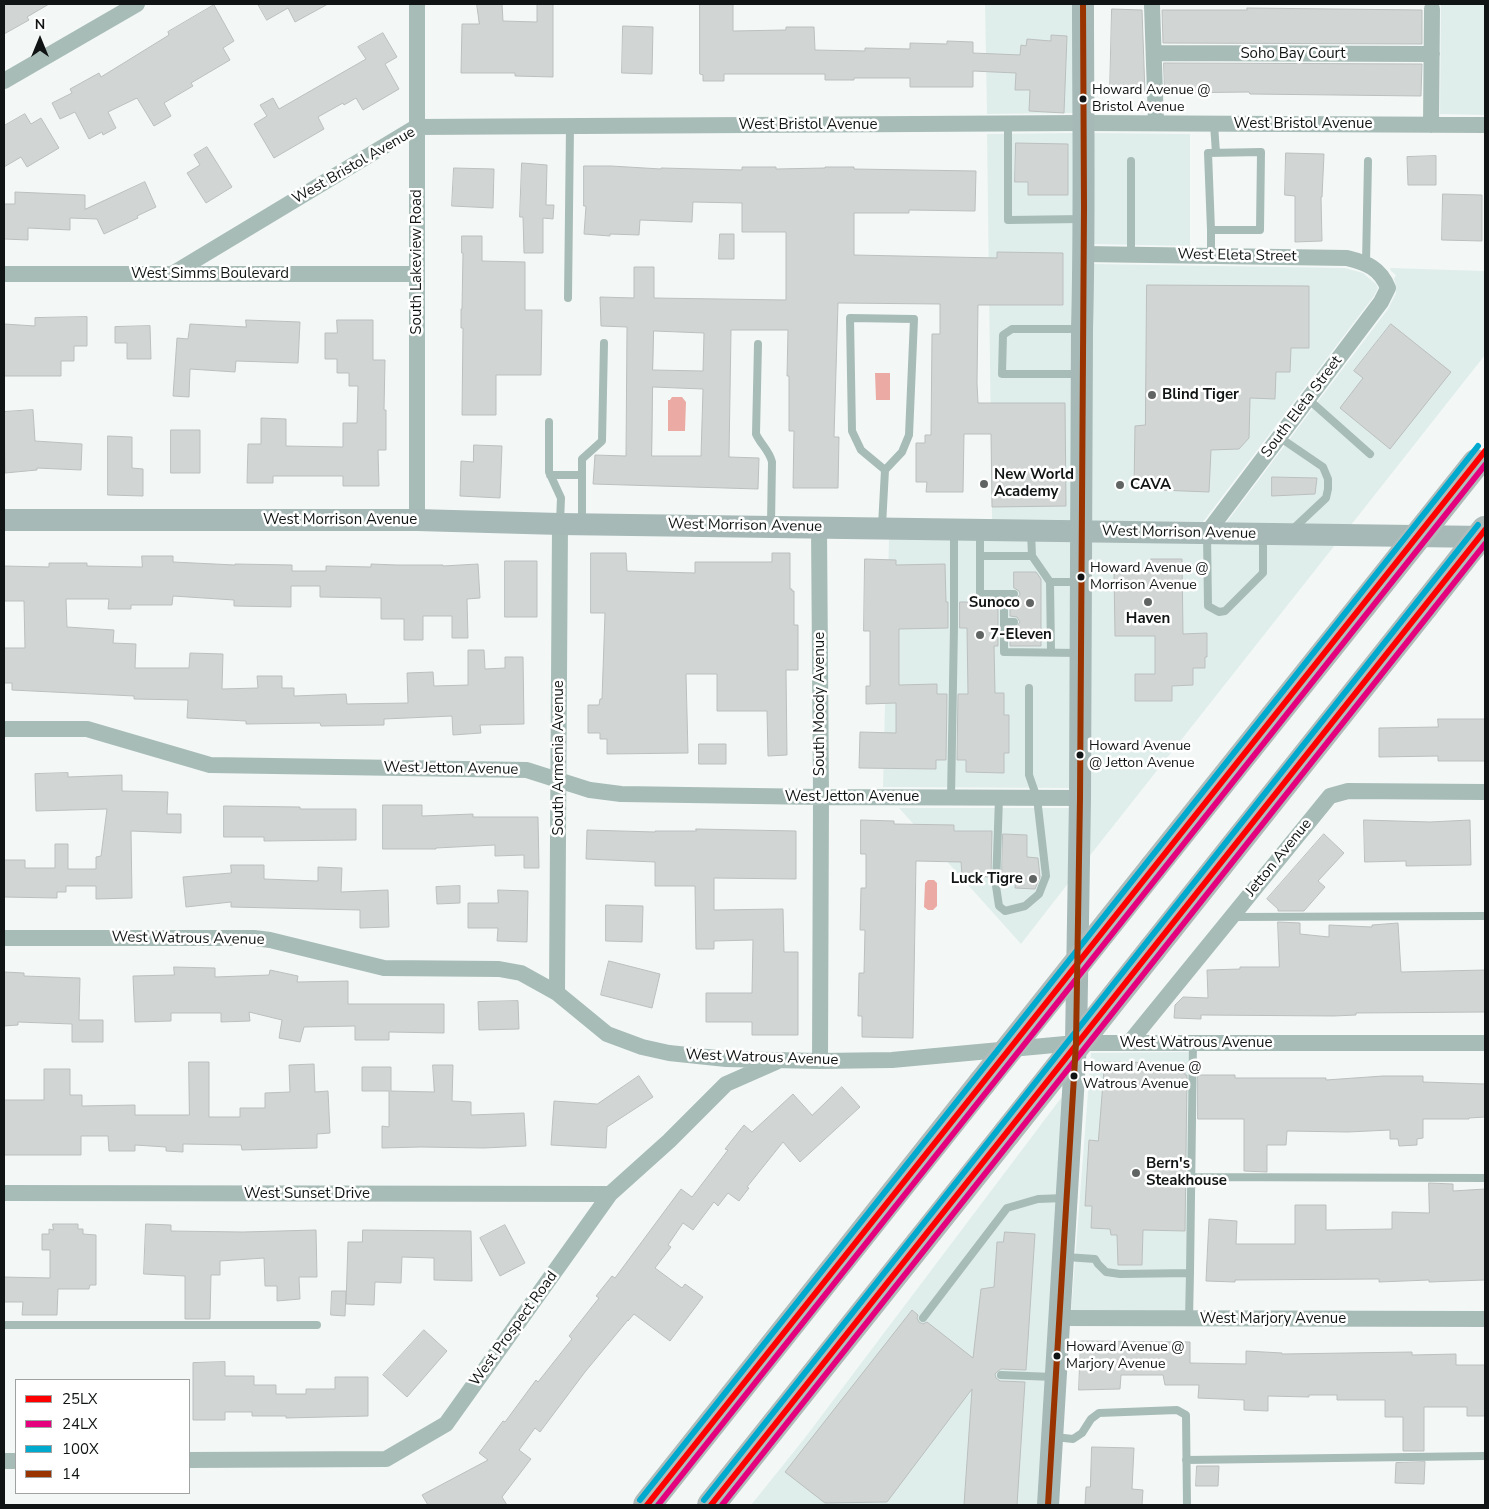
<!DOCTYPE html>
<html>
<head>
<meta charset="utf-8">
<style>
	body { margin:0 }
	#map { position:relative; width:1489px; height:1509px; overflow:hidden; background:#f3f8f7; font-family:"Nunito Sans",sans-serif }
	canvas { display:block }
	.frame { position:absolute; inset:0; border:5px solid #111414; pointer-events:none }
	.legend { position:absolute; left:15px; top:1379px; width:175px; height:115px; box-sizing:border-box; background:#fff; border:1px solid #a0a1a1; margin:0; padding:6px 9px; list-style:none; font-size:15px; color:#111414 }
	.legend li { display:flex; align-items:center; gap:10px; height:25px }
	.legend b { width:25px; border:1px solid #a0a1a1 }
	.north { position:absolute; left:15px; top:15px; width:50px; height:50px; -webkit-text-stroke:4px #fff; paint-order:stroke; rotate:0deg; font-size:14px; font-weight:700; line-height:20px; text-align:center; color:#111414 }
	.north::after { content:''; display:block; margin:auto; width:18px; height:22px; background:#111414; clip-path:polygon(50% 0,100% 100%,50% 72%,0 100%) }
</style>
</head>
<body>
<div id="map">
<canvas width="1489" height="1509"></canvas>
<div class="frame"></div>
<ul class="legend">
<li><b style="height:6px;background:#f00"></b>25LX</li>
<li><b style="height:6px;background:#e5007d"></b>24LX</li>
<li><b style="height:6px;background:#00a9ce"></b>100X</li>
<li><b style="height:6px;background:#930"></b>14</li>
</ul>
<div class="north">N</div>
</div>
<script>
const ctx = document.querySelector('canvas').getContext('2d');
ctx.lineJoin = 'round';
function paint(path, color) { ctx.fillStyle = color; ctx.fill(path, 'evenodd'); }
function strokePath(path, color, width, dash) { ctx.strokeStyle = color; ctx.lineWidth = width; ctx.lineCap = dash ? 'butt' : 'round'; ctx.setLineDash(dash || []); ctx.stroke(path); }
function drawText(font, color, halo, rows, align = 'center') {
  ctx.font = font + ' "Nunito Sans",sans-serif'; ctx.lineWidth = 5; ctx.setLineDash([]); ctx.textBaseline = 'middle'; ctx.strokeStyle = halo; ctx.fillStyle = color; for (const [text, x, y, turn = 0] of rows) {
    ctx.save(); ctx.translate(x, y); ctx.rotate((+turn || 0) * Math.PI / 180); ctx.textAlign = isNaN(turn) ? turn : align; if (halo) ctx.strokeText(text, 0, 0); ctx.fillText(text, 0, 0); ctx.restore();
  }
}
const built = new Path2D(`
	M985,4h89l-1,109 -86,1z
	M1441,4h44v111l-45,-1z
	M1074,133l-3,388 -79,-1 -5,-386z
	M1092,133l98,1v112l-97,-2z
	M1093,264l252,4 18,5 13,11 2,4 -4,8 -171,226 -114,-1z
	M1390,268l95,3v84l-134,170 -125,-2 162,-214 8,-16v-8l-2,-6 2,-4 -5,-4z
	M889,538l182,3v247l-188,-1z
	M1089,542l246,3 -247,313z
	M899,808h172l-1,73 -49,63z
	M1190,1052l-4,260h-115l20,-259z
	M1064,1094l-25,411h-288l53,-66z`);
const water = new Path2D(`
	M875,373h15v27h-14z
	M672,397h10l4,5 -1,29h-17v-31h2z
	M928,880h6l3,3v23l-4,4h-5l-4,-3 1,-24z`);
const building = new Path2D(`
	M4,4h45l-22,13 2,3 -25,14z
	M258,4h70l-33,18 -7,-14 -21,12z
	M477,4h25l1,17 34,1v-18h16v73l-38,-1v-3h-54l1,-49h17z
	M700,4h33v27l53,-1v-3h28l1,23 50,1v-3l45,1v-6l37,1v-3l26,1v11l47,2 1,-10 5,1 1,-7 24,2v-6l16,1 -3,77 -35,-2 1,-21h-15l1,-17 -43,-2v16h-63v-9h-56v2h-29v-6h-101v7h-21v-6l-3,-1z
	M214,5l20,36 -11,7 7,12 -39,23 2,3 -29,17 7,13 -17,10 -17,-28 -29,14 8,16 -13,7 -1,-3 -13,7 -14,-27 -15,7 -8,-16 20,-10 -2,-4 29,-16 2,4 68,-42 -1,-3z
	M1247,8l175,2v34l-259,-1 -1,-33h85z
	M1112,9l30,1 3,83 -35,-1z
	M623,26l30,1 -1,47 -30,-1z
	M383,33l14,24 -12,7 14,25 -36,21 -7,-12 -12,7 -1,-2 -25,14 6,12 -50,29 -20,-34 13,-8 -7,-11 13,-7 6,11 87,-50 -8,-12z
	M1164,63l258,1 -1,32 -171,-2 -1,-2 -84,1z
	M25,114l6,10 10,-6 18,30 -32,19 -6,-10 -17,10v-41z
	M1016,143l52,1v51h-40v-13h-13z
	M207,147l25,40 -26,16 -19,-30 13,-8 -6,-10z
	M1286,153l38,1 -2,43h-1l1,44 -27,1v-46l-10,-1z
	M1436,156v29h-28l-1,-28z
	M522,163l25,2 -1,40h8l-1,14 -10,-1v35h-19l-1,-36h-3z
	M584,166h27l50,3v-1l81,2v-3h34v2l49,-1v-1h29v2l122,2 -1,40 -66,-1v3h-55v42l143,3v-6l66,1v52h-85l-1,78 1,20h87l1,103 -74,1 -1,-73h-27l-1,58h-37l1,-10h-11v-39h9v-8h6l1,-101h8v-30l-102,-1 -4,134h5l-1,51h-45l1,-57h-5v-55h-2l1,-46h-57l-2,127 30,1 -1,31 -165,-5 2,-29 31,1 1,-129 -26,-1 -1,-29 34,1v-31h20v31l132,2v-68h-44v-29l-49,-1 -1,20 -52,-2 -1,15 -29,-1v2l-26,-2 2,-28h-2zM654,331l50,2 -1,38 -50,-1zM653,387l50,2 -2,67h-49z
	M454,168l40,1 -1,39 -41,-2z
	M145,182l11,25 -19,9 1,2 -34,16 -7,-15 -27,-1v12l-42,-2v12l-24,-1v-35h11v-12l70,3v14z
	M1443,194l39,1v46l-40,-1z
	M720,234h14v25h-15z
	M462,236h20v25l43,1v48h17l-1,65h-45v40h-34l1,-87h-2v-19h1l1,-56h-1z
	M1147,285l162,1v62h-18l-1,24h-14l-1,27 -25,-1 -1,40 -10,11 -28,1 -2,42 -75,-3 1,-63 10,-1z
	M87,317v29h-13v15h-13v15h-57v-52l31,2v-8z
	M246,320l54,2 -2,41 -62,-2 -1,11 -45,-3 -1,28 -16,-1 4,-58 11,1 2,-15 56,3z
	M337,320h36v40h12l-1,50h2v40h-8l1,36h-36v-10h-70v7h-26l1,-39h13v-26l25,1v27l57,1v-24h14l1,-37h-9v-13h-12v-14h-12v-26h12z
	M1391,324l60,48 -61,77 -50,-41 23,-30 -9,-7z
	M150,326l1,33h-24v-16h-12v-16z
	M33,410l2,31 47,3 -1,26 -44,-2v2l-32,3 -1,-61z
	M171,430h29v43h-29z
	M108,436l24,1v31l11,1v27l-35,-1z
	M474,445l28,1 -2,52 -40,-2 1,-35 12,1z
	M1272,477l45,1 -2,16 -43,2z
	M591,553h35l1,18 68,2v-11h77v-9h18v36h2v2h2v34h4v45h-12l1,85 -19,1 -1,-45h-50v-37h-31l2,79 -81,1v-15h-7v-6h-12v-28h11l1,-6h2l3,-86h-14z
	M142,556h31v6l62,3v-1l57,1v6h34v-5l45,1v-3l26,1h46v1l35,-2 2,34 -13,1 1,39h-16v-22h-29v24h-19v-21h-23v-21l-61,-1v-11h-29v21l-57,-1v-6l-61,-4 -1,9h-41v4h-23l1,-10h-43l1,28 47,3 -1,13 23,1 -1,24h54l1,-15 33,1 -1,35 36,-1 -1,-12h25v12h12v8l52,-2 1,10 61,-1 -1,-30 26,-1 1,14 34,-1v-35h16l1,19 20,-1v-11h18l1,67 -44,1 1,8 -28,2 -1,-19 -68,3v6l-63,1 -1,-3 -74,1v-3l-59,-3 1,-18 -54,-1v-3l-122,-6v-7h-8v-35h21l-1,-47h-20v-35l45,1v-4h38v3l55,1z
	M865,559l31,1v5l49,-1 1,38h2v26l-49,1v56l38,-1v10h10l-1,66h-10v9l-77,-1 1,-36 36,1v-30l-30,1v-18h4v-55h-6z
	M1151,559h31l1,75 24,-1v24h-2v11h-12v17l-21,1v15h-37v-27h20v-38h-40l-1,-66h37z
	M505,561h32v56h-32z
	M1014,572h22l5,7v67h-31v-18l6,-1 4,-5 -3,-5 -7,-1v-14h4v-2l3,-1 3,-5 -1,-3 -5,-3z
	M960,602h38v44h-4l1,47h9v22h5v38h-5v20l-38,-1v-12h-9l1,-66h10l-1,-66h-7z
	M1438,719h47v42h-47v-5l-59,1v-29l59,-1z
	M699,744h27v20h-27z
	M68,773v4l54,-2v16l46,1 -1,22h14v19l-50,-2 1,67 -36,1v-13h-30v6h-9v6l-53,-1v-37h21v8h30v-24h13v25h28v-12l5,-1 6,-47 -71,2 -1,-37z
	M383,805h39v11l51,-2v3h65l1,51h-15v-13l-29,1v-11l-59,3v1h-53z
	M224,806l76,1v2h56v31l-92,1v-4h-40z
	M861,820l33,1v3l60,1v6h38l-1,46 -29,-1 -1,-14 -45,-1 -3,177 -51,-1v-21h-4l1,-43h5l1,-43h-5l1,-42h5v-34h-5z
	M1364,820l66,2 40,-2 1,45 -65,1v-5l-41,1z
	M696,829l100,2v48l-82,-1v32l69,-1 1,43h14v83h-46v-13h-46v-29h46l1,-53 -39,1v8h-18l-1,-63h-40v-24l-69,-3 1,-29 68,2v-1h41z
	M1003,834l24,1v22l11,1 2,19 -5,12 -20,-1 1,-11h-14z
	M1324,834l20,19 -26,28 7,6 -21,24h-26v-2l-11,-10z
	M231,865h33v14l54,2v-14l24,1 -1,24 47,-2 1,37 -29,1v-18l-129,-3v-5l-45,5 -3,-30 48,-4z
	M460,886v17l-23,1 -1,-17z
	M498,890l30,1 -1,51 -30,-1 1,-13h-30v-25h30z
	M606,905l37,1 -1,36 -36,-1z
	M1278,922l22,1v11l29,3v-12l43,2v-2l26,-2 3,49 84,-2v42l-129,1v2l-22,1 -133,-1v4l-27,-1 1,-13 8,-8 25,1 -1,-28 33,-1v-2h39z
	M609,961l51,13 -8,34 -51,-13z
	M174,967l41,1v9l54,-2 1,-5 28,6 -1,6 51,-1v23h96v29l-55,-1v8h-34v-14l-51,1 -4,15 -21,-4 3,-18 -33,-8 1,9 -29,1v-9h-50v8l-36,1 -2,-46 41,-1z
	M4,972l20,1v3l56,2 -1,42h24v22h-31v-18l-54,-2v3l-14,1z
	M518,1001l1,28 -40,1 -1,-28z
	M189,1062h20v55h31v-9h25v-15l25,-1 -1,-27 25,-1 1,28 13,-1 2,42 -13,1v14l-75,2 -1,-5 -58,-1v8l-17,-1v-4l-31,-2v6h-26l-1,-15h-27v19h-77v-55h40v-31h26v26h12v11l53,-1v10h54z
	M1105,1062l80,1v12h2l-2,156 -42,-1 -1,35h-24l-1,-30h-6l-1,-6 -19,-1 1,-22h-7l4,-66 9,1z
	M433,1065h20l-1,36 19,1v13l53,-2 2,33 -42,2 -63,-1 -39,1v-22l7,1v-36h-27v-24h29v24l43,1z
	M1198,1075h37v3h91v2l57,-4h40v6l62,2v33l-16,1v1h-46v19l-6,1v6l-18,1 -1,-7h-8v-9l-42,2 -61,-1 -1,14h-19v27l-23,-1v-52h-46z
	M639,1076l14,21 -46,30 -1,21 -55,-3 3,-44 43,3z
	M842,1087l18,20 -60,55 -17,-20 -36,45 2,1 -10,13 -11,-8 -10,13 -4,-4 -21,28 -10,-7 -15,22 3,2 -16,21 27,20 3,-4 18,13 -33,44 -36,-27 -6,7v-1l-43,52 -45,60 -5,-4 -16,22 12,9 -29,38 5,8h-79l-6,-10 66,-35 -9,-7 24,-32 2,1 31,-42 2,2 34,-43 -3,-3 30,-38 -3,-2 16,-20 3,2 66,-89 11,8 36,-47 -3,-1 19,-24 8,7 41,-38 19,21z
	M1429,1183l24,1v7l32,-2v91l-56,2v-2l-50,2v-3l-144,1v2l-29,-1 3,-62 28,2 -1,23h59v-39h31v25l66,-1v-17l37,1z
	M53,1224h25v5h5v5l13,1v50h-6l-1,4h-31l-1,26h-35l1,-13h-19v-25l46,1v-28h-8v-16h7v-5l4,1z
	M146,1224l25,1v6l72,1 73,-2 1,47h-18l1,22 -23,2v-15h-12l-1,-28 -44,3v14h-9l-1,44h-25v-43l-41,-2z
	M505,1225l20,38 -25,13 -20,-38z
	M363,1230l108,1 1,50 -38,-1v-22l-32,-1 -1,26 -26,-1 -1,23 -28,-1 2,-62h14z
	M1005,1232l30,2 -9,136 -25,-1 -4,3 -2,2 1,4 4,3 25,1 -8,123h-53l8,-116 -85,113 -62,1 -40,-31 127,-162 6,5 -1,3 2,4 4,2 4,-2 46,36 8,-69 13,-2 3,-45h6z
	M332,1291h14l-1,25 -14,-1z
	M424,1330l23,21 -40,46 -24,-22z
	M1081,1341l109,1v21l56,1v-13l36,2v1l130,-2v3l44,-1v11h29v51h-18v-9h-43v44h-21v-34h-18v-17h-48v-5h-28v2l-41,-1v15l-24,-1v-10l-46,-2 1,-13h-34l-2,-10h-42l-1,14 -41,1z
	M225,1362v14h29v9h22v9h30v-5h29v-12h33v39l-82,2v-2h-34v-4h-27v8h-32v-57z
	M1092,1447l42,1 -2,41 11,1 -1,15h-57l1,-18h4z
	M1425,1462l-1,22 -29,-1 1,-20z
	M1197,1466h22l-1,20h-22z`);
const lane = new Path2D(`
	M1008,123v97l74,-1
	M1214,124l2,29
	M1131,161v94
	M1211,256v-26l-3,-77 53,-1 -1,78h-49
	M1366,263l2,-102
	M568,298l2,-172
	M1080,329h-68l-9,6 -1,39h78
	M758,344l-2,90c5,11 13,16 16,28l-1,62
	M1308,399l62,55
	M549,422v50l12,26 -1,24
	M1279,437l44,30 5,12v10l-2,9 -33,31
	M550,475h32
	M582,523v-64l20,-18 2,-98
	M882,526l3,-56 17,-18 7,-17 5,-116 -64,-1 2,113 9,19 24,20
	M980,532v24h52
	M1031,532l1,24 18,26
	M1207,535l1,71 11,6 6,-1 38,-38v-37
	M980,556v38h24v58l74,1
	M1004,594h10
	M1004,622h10
	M1051,652l-1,-70h30
	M951,798l3,-172v-95
	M999,798l-3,88 3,20 6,5 20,-5 14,-12 7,-18 -9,-78 -8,-23v-87
	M1232,917l253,-1
	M1191,1177l294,1
	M1066,1257l29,2 3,5 8,8 14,2 70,-1 -1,46
	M1190,1273l3,-230
	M923,1318l84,-110 31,-9 27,-1
	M4,1325h313
	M1001,1375l53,2
	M1055,1437l18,2 9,-6 9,-14 8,-6 78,-3 9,5 1,90
	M1186,1460l299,-4`);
const street = new Path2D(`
	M1152,5l4,118
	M1154,53l278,1
	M4,81l133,-77
	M1431,125l1,-116
	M1084,254l263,4c20,5 33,10 41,30l-7,14 -174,231
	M4,274h413
	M172,274l244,-147 666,-4 403,2
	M417,520v-516
	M819,527l2,270 -1,264
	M4,729h83l123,36 317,5 63,20 31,4 200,3 259,1
	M4,938h250l16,2 114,28 115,1 22,4 36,20 50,41 35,13 27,6 57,6 94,2 72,-1 184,-17h409
	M557,993l3,-469
	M1129,1043l201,-247 18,-5 137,1
	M4,1193l606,1
	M1060,1318l425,1
	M189,1460l197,-1 60,-35 164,-230 59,-53 57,-57 50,-22
	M4,1461h12`);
const secondary = new Path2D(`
	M4,520h413l143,4 925,13
	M1048,1505l28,-462 4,-245 2,-469c3,-109 1,-217 1,-325`);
const highway = new Path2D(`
	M1153,868l210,-263
	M1152,950l273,-344
	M647,1505l335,-422
	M711,1505l296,-372`);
const highwayBridge = new Path2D(`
	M1363,605l113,-142
	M1425,606l60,-76
	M982,1083l171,-215
	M1007,1133l145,-183`);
const bus1 = new Path2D(`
	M647,1505l838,-1054
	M711,1505l774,-975`);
const bus2 = new Path2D(`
	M658,1505l827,-1040
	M722,1505l763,-961`);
const bus3 = new Path2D(`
	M640,1500l838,-1054
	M704,1500l774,-975`);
const bus4 = new Path2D(`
	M1048,1505l28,-462 4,-245 4,-591 -1,-203`);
const markers = [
	[1083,99,4.5,"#111414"],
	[1152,395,5,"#606463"],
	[984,484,5,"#606463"],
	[1120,485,5,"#606463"],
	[1081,577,4.5,"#111414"],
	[1148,602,5,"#606463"],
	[1030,603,5,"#606463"],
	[980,635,5,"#606463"],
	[1080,755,4.5,"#111414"],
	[1033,879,5,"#606463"],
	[1074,1076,4.5,"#111414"],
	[1136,1173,5,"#606463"],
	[1057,1356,4.5,"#111414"]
];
const busNames = [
	["Howard Avenue @",1092,91],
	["Bristol Avenue",1092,108],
	["Howard Avenue @",1090,569],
	["Morrison Avenue",1090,586],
	["Howard Avenue",1089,747],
	["@ Jetton Avenue",1089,764],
	["Howard Avenue @",1083,1068],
	["Watrous Avenue",1083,1085],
	["Howard Avenue @",1066,1348],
	["Marjory Avenue",1066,1365]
];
const streetNames = [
	["Soho Bay Court",1293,54],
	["West Bristol Avenue",1303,124],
	["West Bristol Avenue",808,125],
	["West Bristol Avenue",354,166,-30],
	["West Eleta Street",1237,256,1],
	["South Lakeview Road",417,262,-90],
	["West Simms Boulevard",210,274],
	["South Eleta Street",1302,407,-53],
	["West Morrison Avenue",340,520],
	["West Morrison Avenue",745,526,1],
	["West Morrison Avenue",1179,533,1],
	["South Moody Avenue",820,704,-90],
	["South Armenia Avenue",559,758,-90],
	["West Jetton Avenue",451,769,1],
	["West Jetton Avenue",852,797],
	["Jetton Avenue",1279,858,-51],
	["West Watrous Avenue",188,939,1],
	["West Watrous Avenue",1196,1043],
	["West Watrous Avenue",762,1058,2],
	["West Sunset Drive",307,1194],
	["West Marjory Avenue",1273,1319],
	["West Prospect Road",514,1329,-54]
];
const poiNames = [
	["Blind Tiger",1162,395],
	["New World",994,475],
	["Academy",994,492],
	["CAVA",1130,485],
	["Sunoco",1020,603,"right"],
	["Haven",1148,619,"center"],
	["7-Eleven",990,635],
	["Luck Tigre",1023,879,"right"],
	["Bern's",1146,1164],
	["Steakhouse",1146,1181]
];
paint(built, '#e0eeeb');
paint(water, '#ebaba4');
paint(building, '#d1d5d4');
strokePath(building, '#bbc0bf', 1);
strokePath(lane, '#a8bcb7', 8);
strokePath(street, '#a8bcb7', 16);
strokePath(secondary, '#a6b9b6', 22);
strokePath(highway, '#b0bcba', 28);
strokePath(highwayBridge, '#b0bcba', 28);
strokePath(bus1, '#f00', 6);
strokePath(bus2, '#e5007d', 6);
strokePath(bus3, '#00a9ce', 6);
strokePath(bus4, '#930', 6);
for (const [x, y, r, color] of markers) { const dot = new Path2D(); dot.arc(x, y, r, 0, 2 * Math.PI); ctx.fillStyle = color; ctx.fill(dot); strokePath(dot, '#fff', 2); }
drawText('14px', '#111414', '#fff', busNames, 'left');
drawText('15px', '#111414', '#fff', streetNames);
drawText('bold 15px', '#111414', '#fff', poiNames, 'left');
</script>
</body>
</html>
